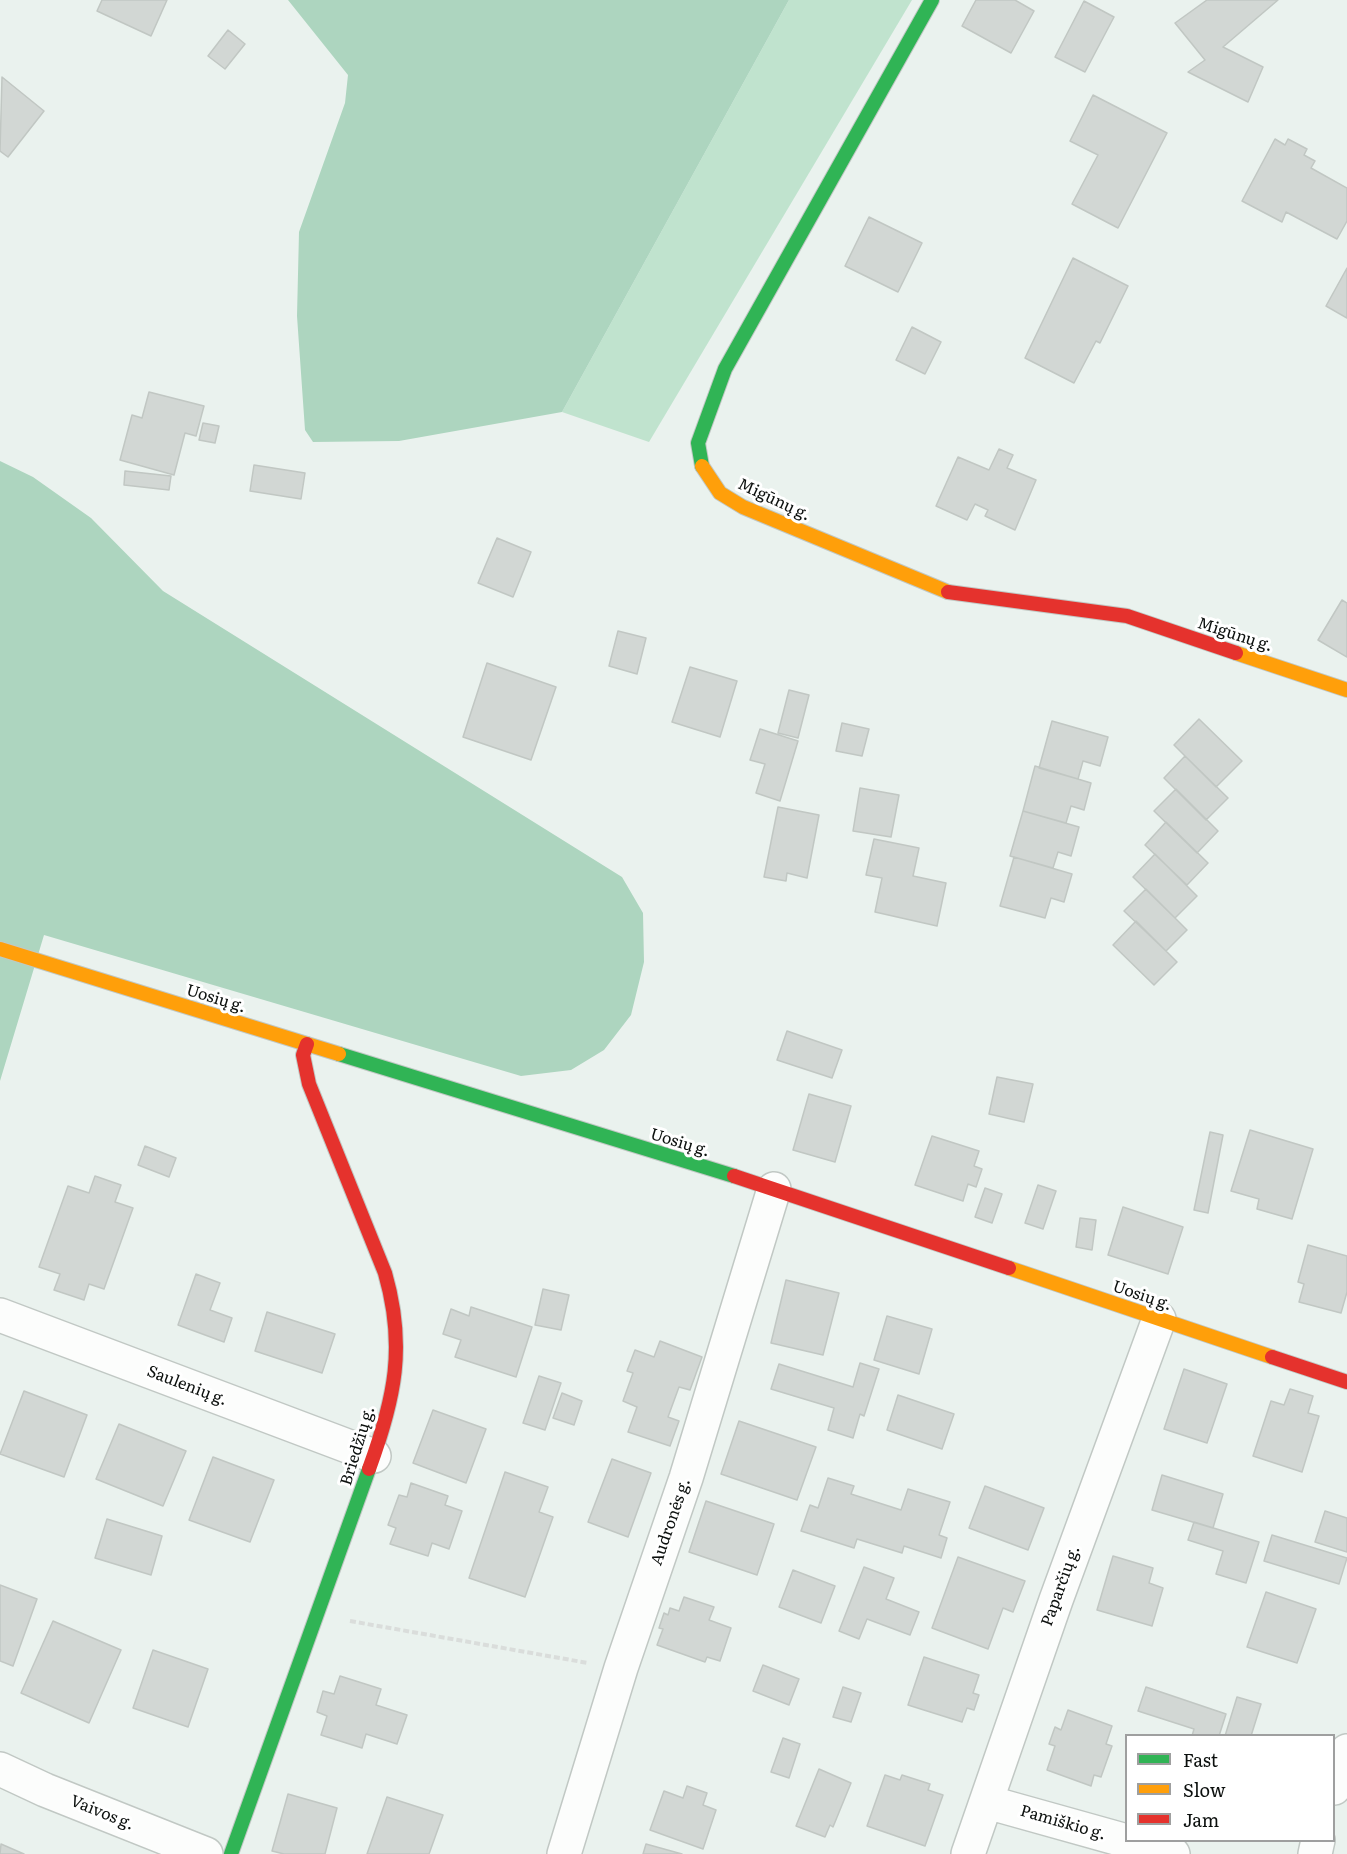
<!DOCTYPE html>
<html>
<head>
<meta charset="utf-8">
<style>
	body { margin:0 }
	#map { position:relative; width:1347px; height:1854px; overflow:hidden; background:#eaf2ee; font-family:Literata,serif }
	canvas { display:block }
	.legend { position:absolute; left:1125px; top:1734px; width:210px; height:108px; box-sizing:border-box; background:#fff; border:2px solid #9e9f9f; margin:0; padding:8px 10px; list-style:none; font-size:18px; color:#0c100e }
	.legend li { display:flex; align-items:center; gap:12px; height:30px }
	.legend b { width:30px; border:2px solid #9e9f9f }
</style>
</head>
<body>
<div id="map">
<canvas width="1347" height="1854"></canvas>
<ul class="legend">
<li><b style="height:8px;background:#30b455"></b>Fast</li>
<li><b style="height:8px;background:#ff9f0a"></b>Slow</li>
<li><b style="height:8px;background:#e5322d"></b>Jam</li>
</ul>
</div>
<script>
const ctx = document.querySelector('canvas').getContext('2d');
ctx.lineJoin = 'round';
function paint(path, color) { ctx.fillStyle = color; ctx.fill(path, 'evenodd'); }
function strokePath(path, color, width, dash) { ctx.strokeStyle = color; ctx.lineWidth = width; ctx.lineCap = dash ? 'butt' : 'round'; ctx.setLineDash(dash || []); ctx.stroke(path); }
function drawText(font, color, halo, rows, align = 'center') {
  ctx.font = font + ' Literata,serif'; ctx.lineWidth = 6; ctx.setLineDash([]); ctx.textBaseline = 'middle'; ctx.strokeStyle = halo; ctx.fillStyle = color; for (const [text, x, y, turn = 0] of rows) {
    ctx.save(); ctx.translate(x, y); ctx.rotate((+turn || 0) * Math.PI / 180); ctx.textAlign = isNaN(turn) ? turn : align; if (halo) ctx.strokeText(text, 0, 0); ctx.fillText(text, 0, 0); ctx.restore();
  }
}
const green = new Path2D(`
	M789,0h123l-263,442 -87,-30z`);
const forest = new Path2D(`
	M288,0h501l-227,412 -163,29 -86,1 -8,-12 -8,-114 2,-84 46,-129 3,-28z
	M0,461l33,16 58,41 72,73 459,286 21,36 1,49 -13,53 -27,35 -33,20 -50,6 -477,-141 -44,146z`);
const building = new Path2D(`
	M102,0h65l-16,36 -54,-25z
	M976,0h39l19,11 -23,42 -49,-27z
	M1207,0h71l-55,47 40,20 -15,35 -60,-30 17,-12 -30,-37z
	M1084,1l30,16 -29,55 -30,-15z
	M228,30l17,14 -20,25 -17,-13z
	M2,77l42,34 -36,46 -8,-6z
	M1093,95l74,38 -49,95 -46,-24 26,-49 -28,-14z
	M1275,139l10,6 3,-6 19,10 -3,6 11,6 -4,7 36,20v33l-10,18 -51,-27 -4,10 -40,-21z
	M869,217l53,26 -24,49 -53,-26z
	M1073,258l55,28 -28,57 -4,-2 -22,42 -49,-25z
	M1347,268v50l-21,-12z
	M912,327l29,15 -16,32 -29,-14z
	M149,392l55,14 -8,30 -11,-3 -11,42 -54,-15 12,-45 10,3z
	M203,423l16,3 -4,17 -16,-3z
	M999,449l14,6 -6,13 29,12 -21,50 -30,-14 3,-6 -13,-6 -8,16 -31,-14 22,-49 31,13z
	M254,465l51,8 -4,26 -51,-8z
	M125,471l46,5 -2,14 -45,-5z
	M497,538l34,14 -18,45 -35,-14z
	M1342,600l5,3v54l-29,-17z
	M618,631l28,7 -9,36 -28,-8z
	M487,663l69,24 -25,73 -68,-23z
	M690,667l47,14 -17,56 -48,-15z
	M789,690l20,5 -11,43 -20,-5z
	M1199,719l43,42 -26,26 -42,-42z
	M1052,721l56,16 -8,29 -17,-5 -5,18 -39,-11z
	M842,723l27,6 -7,27 -26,-5z
	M760,729l38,12 -18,60 -24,-8 9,-29 -15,-4z
	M1185,756l43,42 -22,22 -42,-42z
	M1035,766l56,17 -7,27 -13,-4 -5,17 -43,-12z
	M860,788l39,7 -8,42 -38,-6z
	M1176,789l42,42 -21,22 -43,-42z
	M778,807l41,8 -12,63 -20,-5 -1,8 -22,-4z
	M1023,811l56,16 -8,29 -13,-4 -5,16 -43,-12z
	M1166,822l42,41 -21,22 -42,-40z
	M874,839l45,9 -6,28 33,7 -9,43 -62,-14 7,-34 -16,-3z
	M1155,854l42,42 -22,22 -42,-41z
	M1014,857l58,17 -8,28 -13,-4 -6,20 -45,-12z
	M1146,889l41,41 -21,21 -42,-40z
	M1136,921l41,41 -23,23 -41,-40z
	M787,1031l55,19 -10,28 -55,-18z
	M997,1077l36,7 -9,38 -35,-8z
	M809,1094l42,12 -16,56 -42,-12z
	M1250,1130l63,19 -21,70 -35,-10 2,-10 -28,-8z
	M1210,1132l13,3 -15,78 -14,-3z
	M932,1136l47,15 -5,15 8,3 -6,18 -8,-3 -5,17 -48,-16z
	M145,1146l31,12 -7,19 -31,-12z
	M95,1176l26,9 -6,17 18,6 -29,81 -15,-5 -5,16 -30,-10 6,-16 -21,-7 29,-81 21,7z
	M1038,1185l18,6 -13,38 -18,-6z
	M985,1188l17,6 -10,29 -17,-6z
	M1123,1207l60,20 -15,47 -60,-19z
	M1080,1218l16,2 -4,30 -16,-3z
	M1308,1245l39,11v36l-6,21 -42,-11 5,-18 -6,-2z
	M196,1274l24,9 -10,27 22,8 -8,24 -46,-17z
	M786,1280l53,13 -16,62 -52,-12z
	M543,1289l26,6 -8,35 -26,-5z
	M471,1307l61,20 -16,50 -61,-20 6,-17 -18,-6 8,-25 18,7z
	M267,1312l68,22 -13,39 -67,-22z
	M887,1316l45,13 -13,45 -45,-14z
	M660,1341l42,16 -12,33 -11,-3 -11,30 11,4 -9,25 -42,-14 9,-25 -14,-6 10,-28 -6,-2 8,-21 19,7z
	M860,1363l19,6 -15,47 -4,-2 -7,24 -25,-8 6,-22 -63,-19 8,-25 74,23z
	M1184,1369l43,15 -20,59 -43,-14z
	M539,1376l22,7 -16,47 -22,-7z
	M1290,1389l23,7 -5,17 11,3 -17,56 -49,-16 18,-55 13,4z
	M24,1391l63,24 -23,62 -64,-23z
	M562,1393l20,8 -8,24 -21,-7z
	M898,1395l56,19 -12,35 -55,-19z
	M433,1410l53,19 -20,54 -53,-20z
	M739,1421l77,26 -19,53 -76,-26z
	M119,1424l67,27 -23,55 -67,-27z
	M213,1457l61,23 -24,62 -61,-22z
	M612,1459l39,14 -23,64 -40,-15z
	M505,1472l43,15 -9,25 14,5 -28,80 -56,-19z
	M1162,1475l61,19 -10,34 -61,-18z
	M828,1478l26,8 -3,8 50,16 7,-21 42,13 -11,33 8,3 -6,20 -37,-12 -2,7 -45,-14 -3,9 -53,-17 9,-26 8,3z
	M411,1483l37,13 -3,9 17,6 -13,38 -17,-6 -4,13 -38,-12 6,-16 -8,-3 11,-30 8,2z
	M985,1486l59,22 -16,42 -59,-22z
	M706,1501l68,23 -17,51 -68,-23z
	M1325,1511l22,7v34l-32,-10z
	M107,1519l55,17 -11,39 -56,-17z
	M1194,1522l65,20 -13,41 -30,-9 7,-23 -35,-11z
	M1272,1535l75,23 -8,26 -75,-23z
	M1113,1556l40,12 -4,15 14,5 -11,38 -55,-16z
	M958,1557l67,24 -12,31 -10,-4 -15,41 -56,-21z
	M864,1567l30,11 -8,21 33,13 -9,23 -43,-16 -8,20 -20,-8z
	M793,1570l42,16 -14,37 -42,-16z
	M0,1585l37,14 -24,67 -13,-5z
	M1266,1592l50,17 -19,54 -50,-16z
	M684,1597l30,10 -5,13 22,8 -11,33 -13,-4 -2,5 -48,-17 6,-16 -4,-1 5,-15 4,2 2,-7 9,3z
	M53,1621l68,29 -32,73 -68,-30z
	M153,1650l55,19 -20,58 -55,-19z
	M924,1657l55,18 -6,18 6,2 -5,15 -7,-2 -5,14 -54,-17z
	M763,1665l36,14 -10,26 -36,-14z
	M340,1676l41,13 -5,16 31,10 -10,29 -31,-10 -4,14 -41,-13 6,-19 -10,-4 6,-21 11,3z
	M843,1687l18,6 -10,29 -18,-5z
	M1146,1687l80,27 -7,22h-27l2,-7 -56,-18z
	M1237,1697l24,7 -10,32h-26z
	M1068,1710l44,16 -6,18 6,2 -11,31 -7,-2 -3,11 -44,-16 8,-24 -6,-2 6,-17 6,3z
	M783,1738l17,6 -11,34 -18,-6z
	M819,1769l32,14 -18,44 -3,-2 -5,12 -29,-11z
	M885,1775l15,5 2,-5 28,9 -2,6 15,5 -18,51 -58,-20z
	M687,1786l20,7 -4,12 13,5 -13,39 -53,-19 14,-39 19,7z
	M288,1794l49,14 -12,46h-41l-12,-3z
	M387,1797l56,18 -14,39h-62z
	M1,1844l23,10h-24z
	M646,1844l36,10h-39z`);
const path = new Path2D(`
	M350,1621l238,42`);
const street = new Path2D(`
	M0,1315l374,141
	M0,1769l45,21 161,64
	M1334,1788l9,-32 4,-5
	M987,1802l186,52
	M564,1854l57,-186 65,-190 88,-289
	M968,1854l88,-254 103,-281
	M1315,1854l3,-14`);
const fast = new Path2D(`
	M702,466l-4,-23 27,-74 207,-369
	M339,1054l395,122
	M231,1854l138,-385`);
const slow = new Path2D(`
	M702,466l18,27 23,14 205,85
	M1236,653l111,37
	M0,949l339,105
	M1009,1268l263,89`);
const jam = new Path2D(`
	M948,592l179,24 109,37
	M307,1044l-4,11 6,29 76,189c21,73 10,125 -16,196
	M734,1176l275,92
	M1272,1357l75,25`);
const streetNames = [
	["Migūnų g.",774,500,25],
	["Migūnų g.",1235,635,18],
	["Uosių g.",216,999,17],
	["Uosių g.",680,1143,17],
	["Uosių g.",1142,1296,19],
	["Saulenių g.",187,1386,21],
	["Briedžių g.",358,1446,-73],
	["Audronės g.",671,1522,-71],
	["Paparčių g.",1061,1586,-70],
	["Vaivos g.",102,1813,22],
	["Pamiškio g.",1063,1823,16]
];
paint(green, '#c0e3ce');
paint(forest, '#add5bf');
paint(building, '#d2d7d4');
strokePath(building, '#c1c7c3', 1.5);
strokePath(street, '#c1c8c4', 36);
strokePath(fast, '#c1c8c4', 16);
strokePath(slow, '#c1c8c4', 16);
strokePath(jam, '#c1c8c4', 16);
strokePath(path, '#dadddb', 4, [6, 3]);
strokePath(street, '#fcfdfc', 33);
strokePath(fast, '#30b455', 14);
strokePath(slow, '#ff9f0a', 14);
strokePath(jam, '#e5322d', 14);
drawText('16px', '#0c100e', '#fff', streetNames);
</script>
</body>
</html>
